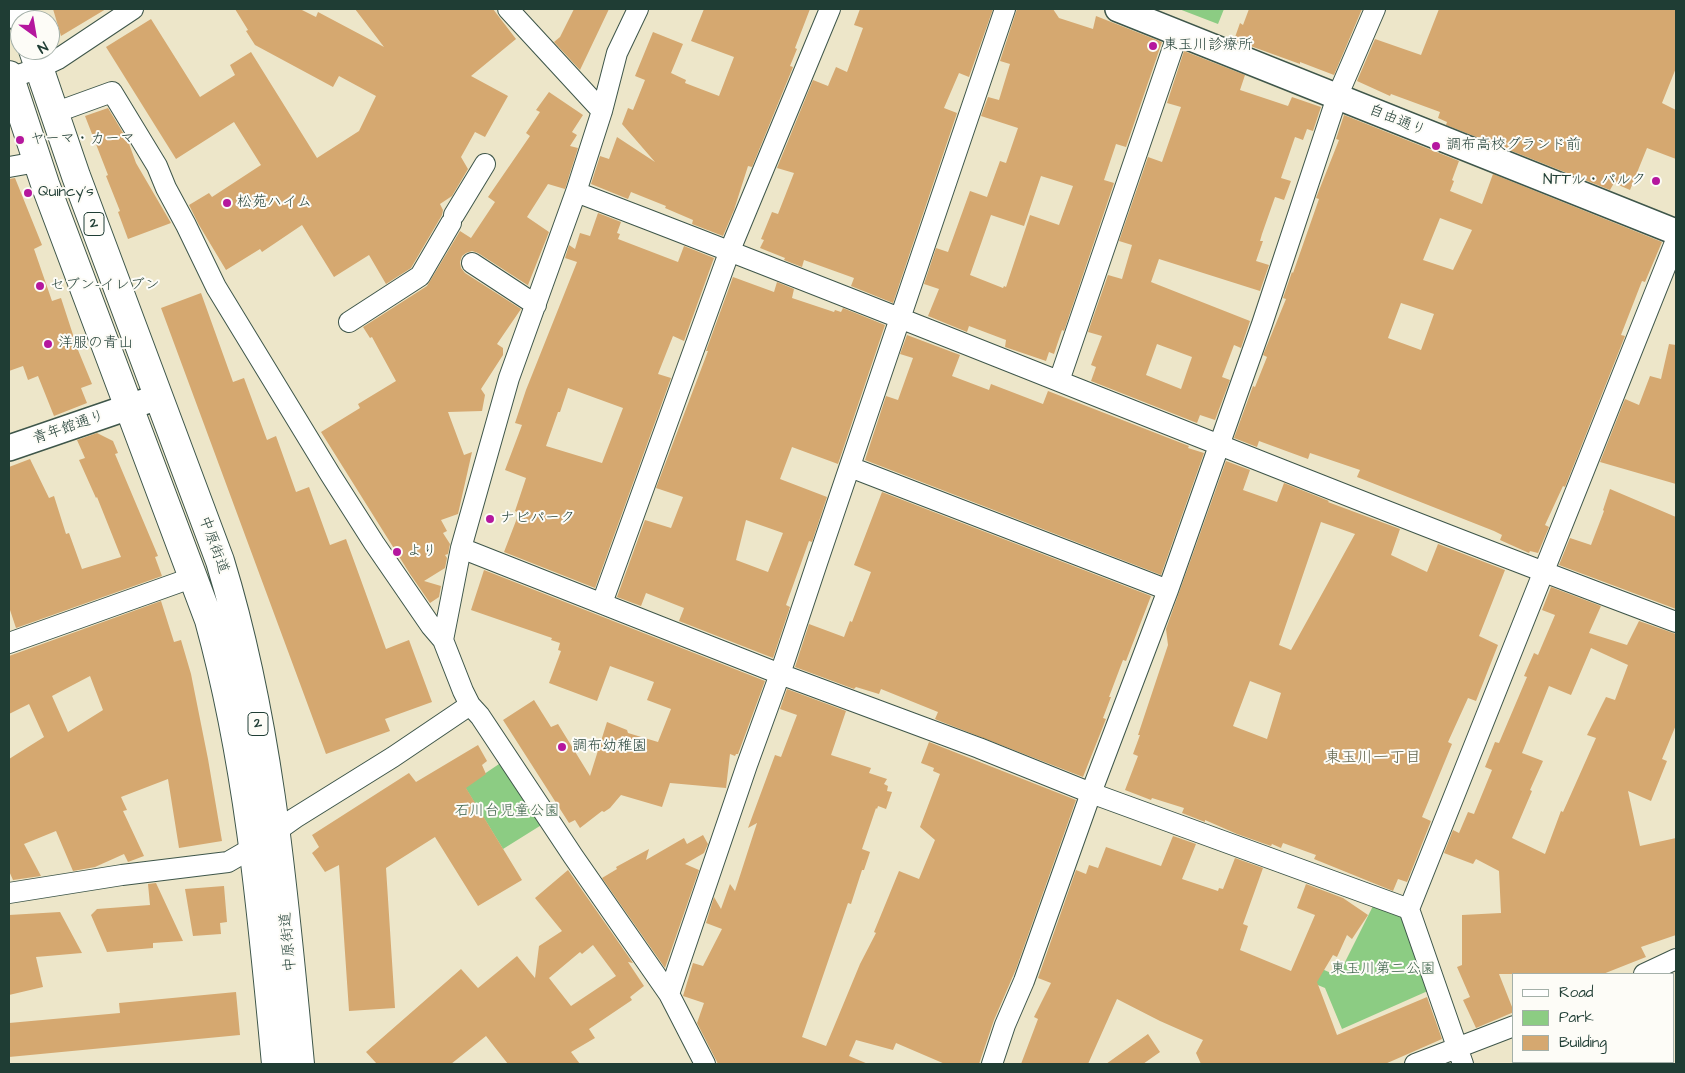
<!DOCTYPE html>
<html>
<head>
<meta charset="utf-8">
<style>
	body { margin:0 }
	#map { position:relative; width:1685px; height:1073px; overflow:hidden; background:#ede6c9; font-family:"Architects Daughter",sans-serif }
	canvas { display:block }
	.frame { position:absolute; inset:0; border:10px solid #1f3d34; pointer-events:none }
	.legend { position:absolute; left:1512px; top:973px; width:162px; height:90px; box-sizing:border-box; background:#fdfcf7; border:1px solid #a4b0a9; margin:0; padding:6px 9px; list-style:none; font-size:15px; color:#1f3d34 }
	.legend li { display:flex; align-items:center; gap:10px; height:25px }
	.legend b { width:25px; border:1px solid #a4b0a9 }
	.north { position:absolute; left:10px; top:10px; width:50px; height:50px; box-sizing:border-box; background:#fdfcf7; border:1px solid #a4b0a9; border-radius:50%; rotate:148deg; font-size:14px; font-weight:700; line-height:20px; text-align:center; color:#1f3d34 }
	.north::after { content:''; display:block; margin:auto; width:18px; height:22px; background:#b5179e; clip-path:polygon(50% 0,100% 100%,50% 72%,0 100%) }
</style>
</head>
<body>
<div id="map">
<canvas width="1685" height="1073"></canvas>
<div class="frame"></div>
<ul class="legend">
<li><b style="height:6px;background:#fff"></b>Road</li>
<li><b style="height:14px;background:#8ccc83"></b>Park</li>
<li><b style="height:14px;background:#d5a870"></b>Building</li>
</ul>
<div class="north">N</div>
</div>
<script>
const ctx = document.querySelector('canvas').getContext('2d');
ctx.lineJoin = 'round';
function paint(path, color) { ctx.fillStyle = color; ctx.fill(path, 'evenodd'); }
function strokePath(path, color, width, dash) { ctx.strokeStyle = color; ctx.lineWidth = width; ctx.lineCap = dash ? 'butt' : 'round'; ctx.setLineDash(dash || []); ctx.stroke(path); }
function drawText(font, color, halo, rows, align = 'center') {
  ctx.font = font + ' "Architects Daughter","Klee One",sans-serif'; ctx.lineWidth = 4; ctx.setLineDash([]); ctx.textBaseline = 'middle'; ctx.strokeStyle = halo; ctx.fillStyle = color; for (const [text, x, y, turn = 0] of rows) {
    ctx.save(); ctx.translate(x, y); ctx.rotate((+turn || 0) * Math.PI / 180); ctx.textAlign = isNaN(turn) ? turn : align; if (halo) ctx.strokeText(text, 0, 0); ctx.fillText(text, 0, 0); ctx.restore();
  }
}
const green = new Path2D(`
	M1179,9h45l-6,15z
	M502,762l41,62 -40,25 -38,-62z
	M1373,906l32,12 25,72 -88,39 -17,-41 -17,-7 7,-15 23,10z`);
const building = new Path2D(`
	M53,9h53l-45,27z
	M235,9h65l16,8 2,-5 66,35 -29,-38h138l23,30 -45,37 37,20 -23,41 -10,-5 -14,25 7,12 -16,27 -12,8 3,6 -1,5 -31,53 -25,16 -17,-29 -35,22 -32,-52 -40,27 -2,-3 -34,21 -27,-45 -10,-20 20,-12 3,4 49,-32 -27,-43 -58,37 -70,-112 45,-28 49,78 35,-22 -5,-10 21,-13 66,106 42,-27 17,-35 -37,-20 -6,11 -78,-42 -9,-14 2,-1z
	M574,9h35l-29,61 -26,-28 6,-5z
	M704,9h106l-15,39 2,1 -7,17 3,1 -41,100 -4,-1 -14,44 -11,26 -31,-12 1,-4 -28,-12 1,-2 -35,-14 -3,7 -37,-15 9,-28 9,3 8,-22 38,25 -33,-38 6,-16 5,2 12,-30 -10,-4 18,-44 30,12 -12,29 15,7 -1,3 34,13 15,-39 -43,-16z
	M860,9h133l-24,68 -10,-4 -15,35 13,5 -64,190 -42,-17 3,-8 -50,-18 -2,7 -18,-7 1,-2 -25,-10 4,-8 -3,-1 11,-27 6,2 16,-41 -17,-5 36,-88 15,6 8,-19 11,5 16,-44 -9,-3z
	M1017,9h36l6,9 34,11 3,-13 66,26 -36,105 -10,-3 -12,36 10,3 -50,148 -2,-1 -8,24 -5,-2 -3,9 -41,-14 1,-7 -37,-14 -2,6 -39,-16 11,-27 -15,-5 12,-36 12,4 22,-61 17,6 13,-36 6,2 12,-35 -37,-12 7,-19 11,3 11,-36 -10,-3zM1041,176l32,10 -14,39 -29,-10 -24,72 -2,-1 -1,2 -33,-13 21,-60 33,11z
	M1249,9h113l-28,66 -34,-13v2l-66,-24 6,-17 3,2z
	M1439,9h237v59l-14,35 14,7v49l-29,-11 -17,42 -16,-7 -4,7 -164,-65 1,-3 -9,-4 2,-6 -49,-18 -1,2 -33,-15 18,-42 46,16z
	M1184,51l61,24 -5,15 48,16 4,-9 29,10 -8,24 -6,-2 -4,11 -8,-3 -14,41 10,3 -7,19 -9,-3 -13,37 -2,7h3l-7,20 13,4 -9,26 -101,-32 -8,23 99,39 -9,27 -7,-3 -12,32 8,3 -15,40 -15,-5 -3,8 -106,-42 5,-14 -5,-2 11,-29 -14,-4 20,-57 14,4 10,-34 -13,-4 29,-84 14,5 19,-55 -14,-4zM1157,344l35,13 -11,32 -35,-14z
	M549,92l34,23 -11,17 5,3 -7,11 8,2 -13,41 -17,-5 -21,33 22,15 -21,53 1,1 -51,-33 -6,-2 -6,2 -4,3 -2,6 1,6 4,5 56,36 -24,35 6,4v7l-22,34 4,6 -3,16 -34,1 16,43 8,-3 -14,62 -17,6 6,11 -4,2 7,11 -2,10 -3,1 2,3 -2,10 -21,13 17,5 -2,11 -9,6 -20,-29 -89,-142 39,-24 -2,-4 38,-23 -24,-44 -2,1 -7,-11 64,-41 33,-55 11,7 24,-36 -7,-5 42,-61 -4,-3 14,-21 -4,-2z
	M108,108l20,33 8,22 35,60 -43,16 -10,-27 2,-1 -14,-35 2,-1 -23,-59z
	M1344,115l115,46 -7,19 2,1 -4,10 32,13 11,-30 169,68 -17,40 -3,-1 -21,54 4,1 -60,151 -2,-1 -18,39 4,2 -11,26 -8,-2 -1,2 -29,-13 2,-5 -8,-4 -137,-54 3,-7 -50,-17 -2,6 -49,-18 -2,6 -23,-9 19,-52 2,1 12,-30 -4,-2 23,-56 -3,-1 9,-26 1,1 26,-74 -3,-1 23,-58 -3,-1zM1440,218l32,12 -19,40 -30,-10zM1401,303l33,11 -13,36 -33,-12z
	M15,178l27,67 -8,4 18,52 9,-3 17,52 14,34 -11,4 6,15 -33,13 -16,-40 -10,4 -5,-14 -14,5v-192z
	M598,213l23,9 -4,11 3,1 -2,5 60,23 6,-16 30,12 -30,83 -11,-5 -15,38 13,4 -76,210 -91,-36 15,-39 -4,-2 11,-33 -21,-8 17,-45 -7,-2 11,-33 51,-128 -12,-4 4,-13 6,4 5,-16 10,3zM568,388l55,20 -21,55 -56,-17 12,-34h2z
	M733,277l41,15 3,-10 17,7 -2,9 42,14 1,-2 6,2 2,-4 42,17 -47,139 -46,-17 -12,32 47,18 -15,45 -3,-1 -23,64 4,2 -17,51 -94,-37 5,-13 -38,-15 -5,13 -24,-9 28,-77 26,8 12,-31 -27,-9 52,-137h-2zM746,520l37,13 -15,39 -32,-12z
	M201,293l32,89 11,-4 23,62 9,-4 20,56 13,-5 21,58 16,-6 40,110 23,-9 23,62 -47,17 5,12 -64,23 -165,-446z
	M907,335l53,20 -8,21 37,14 2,-6 52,20 5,-13 141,55 -1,2 16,5 -43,122 -296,-115 21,-64 12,4 15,-42 -13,-4z
	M1669,344l7,1v139l-76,-22 25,-63 14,6 11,-29 11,3z
	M97,433l16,8 5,12 -3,1 43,102 -3,1 7,19 -146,52 -7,-21v-140l21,-8 19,39 5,-2 12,38 3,-1 13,36 39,-12 -24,-60 -1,1 -17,-38 6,-2 -8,-18z
	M1226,461l24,9 -7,20 34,12 7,-19 45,18 -1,1 72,27 -9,26 36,17 11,-28 67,26 -26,66 19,9 -22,56 -8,-3 -20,44 4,2 -30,73 9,4 -24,61 -9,-3 -5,12 -79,-32 2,-4 -33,-12 -2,5 -9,-4 -1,2 -34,-12 -32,-14v2l-23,-9 2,-5 -32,-10 -1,2 -26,-10 13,-34 -5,-2 7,-19h-2l30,-90 -2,-16zM1321,522l34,12 -64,116 -12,-5zM1250,681l31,12 -14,46 -34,-13z
	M1610,489l66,28v92l-117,-44 11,-27 21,7 13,-34 -1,-1z
	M882,492l269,104 -25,65 -3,-1 -14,37h2l-8,21 3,1 -23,58 -146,-57 -2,-1 3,-7 -57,-23 -2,5 -23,-7 -2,2 -59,-22 14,-43 35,13 6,-16 2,1 19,-50 -17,-7z
	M484,570l281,111 -27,73h-2l-1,2 -5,-2 -4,34 -56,-5 -8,24 -41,-12 -11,13 -6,4 -2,-1 -22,17 -5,-8 -6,3 -66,-103 31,-20 17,27 7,-3 32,52 17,-54 20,8 1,3 30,9 13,-33 -24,-9 7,-18 -44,-16 -13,35 -48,-18 12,-32 -3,-1 2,-7 -9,-3 1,-2 -81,-28z
	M1551,587l50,19 -12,27 38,12 12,-24 37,13v91l-14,34 5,2 -16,40 -23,-10 12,55 36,-8v97l-35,12 5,10 -43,17h-104l15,38 -38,16 -13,-28 7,-3 -13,-30 5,-2v-50l39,-2 -2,-42 -23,-12 -3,5 -29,-11 9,-23 6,3 9,-21 6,2 18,-44 -7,-3 10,-25 4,1 28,-66 -3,-1 10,-23 4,2 17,-40 -13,-5zM1591,648l37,17 -13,35 -9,-3 -19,38 9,3 -33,74 -2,-1 -16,43 -33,-16 20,-47 -2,-1 13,-29 -21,-8 27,-67 22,9z
	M161,601l13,41 7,-2 10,34 17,85 14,82 -43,7 -11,-69 -47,18 6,13 -4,1 21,45 -16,6 -4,-8 -29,13 -22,4 -17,-40 -32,13 17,32 -28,4 -4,-9v-112l35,-22 -15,-33 -20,10v-58zM90,676l13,34 -35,22 -16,-36z
	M787,689l59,22 -15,44 40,13 -2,5 18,6 -3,5 4,2 -1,5 5,1 -6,17 -8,-3 -1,3 -1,-1 -14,41 8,3 -6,18h-2l-11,34 -3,-1 -46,134 24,9 34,-82 16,-31 -2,-1 25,-61 20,8 16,-39 -15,-13 20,-53 -7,-3 1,-3 -13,-5 8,-21 147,58 -60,169 -22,51 -15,44h-34l-49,-21 -3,7 -37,-10 -7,16 19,8h-150l-2,-4 -19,-37 7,-20 -21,-7 10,-33 10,3 19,-37 -16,-6 8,-26 7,12 9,-25 5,7 22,-68 -9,5 27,-73 6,2 16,-42 -17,-6z
	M478,745l9,16 -5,4 4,9 -20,14 56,92 -44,26 -43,-69 -49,31 9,140 -46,3 -10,-146 -14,7 -13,-19 7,-6 -7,-12 97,-62 7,9z
	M703,835l5,9 -4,9 -19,11 14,6 -34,98 -63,-90 15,-9 -1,-2 33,-18 -3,11 38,-22 3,6z
	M1173,836l23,8 -14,35 36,12 1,-3 4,1 12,-31 28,10 -20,56 5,2 -8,24 51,21 24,-56 -18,-7 9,-24 37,14 25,17 -16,24 -5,-4 -10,22 -4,-2 -16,27 20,53 90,-38 15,42 -57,25h-184l-5,-11 7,-13 -43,-19 -43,-22 -29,65h-67l17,-45 -4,-2 17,-34 -13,-5 38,-108 10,4 3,-9 9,3 8,-21 55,19z
	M568,870l65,93 -5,-1 16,24 -14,11 2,3 -43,29 6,9 -24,14 9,12h-72l-22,-28 -35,28h-74l-11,-12 95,-83 17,19 39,-32 18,22 4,-32 23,-15 -27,-33zM593,945l23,31 -45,30 -22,-28 31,-26 2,2z
	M156,883l27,58 -30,2v5l-46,4 -16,-37 6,-6 53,-4 -2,-21z
	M224,886l3,36 -7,1 1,11 -28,2 -8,-47z
	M60,912l22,41 -46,4 7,30 -34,8v-80z
	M236,992l4,43 -231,22v-34l111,-10 -1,-10z
	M1148,1034l12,18 -17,12h-37z`);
const minor = new Path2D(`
	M508,9l94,102
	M638,9l-21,44 -15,58 -26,81 -67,186 -48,170 -18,92 20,51 7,14 10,11 93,140 96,138 36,70
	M10,78l29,-10 19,-9 75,-50
	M54,113l58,-21 45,74 9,22 20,37 30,62 114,187 44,69 57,83 12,14
	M9,167l28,-5
	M576,192c368,140 731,292 1100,430
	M454,215l31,-51
	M472,263l64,42
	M349,322l71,-46 31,-53
	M1059,381l119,-348
	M850,467l318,123
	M461,548l319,126 199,74 112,45 318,116
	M602,603l128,-353 100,-241
	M9,643l185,-66
	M9,893l113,-18 106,-13 26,-15 41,-29 98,-61 77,-52
	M1644,974l32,-15
	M669,994l78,-229 33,-91 38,-114 187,-551
	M992,1064l13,-39 19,-44 67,-188 77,-203 94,-266 75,-227 38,-88
	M1415,1064l99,-38
	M1463,1064l-54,-155 267,-669`);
const tertiary = new Path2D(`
	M1118,9l558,223
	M9,448l149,-51`);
const primary = new Path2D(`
	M18,9l4,11
	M33,50l43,126 144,385c50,163 64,334 80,503
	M9,75l36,109 164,436c40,145 53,295 67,444`);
const markers = [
	[1153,46,5,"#b5179e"],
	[20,140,5,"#b5179e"],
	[1436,146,5,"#b5179e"],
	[1656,181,5,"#b5179e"],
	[28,193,5,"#b5179e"],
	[227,203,5,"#b5179e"],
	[40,286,5,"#b5179e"],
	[48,344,5,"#b5179e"],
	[490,519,5,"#b5179e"],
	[397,552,5,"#b5179e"],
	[562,747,5,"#b5179e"]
];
const shields = [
	[94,224,20],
	[258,724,20]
];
const shieldNames = [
	["2",94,224],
	["2",258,724]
];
const poiNames = [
	["東玉川診療所",1163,46],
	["ヤーマ・カーマ",30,140],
	["調布高校グランド前",1446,146],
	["NTTル・パルク",1646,181,"right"],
	["Quincy's",38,193],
	["松苑ハイム",237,203],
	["セブン-イレブン",50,286],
	["洋服の青山",58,344],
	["ナビパーク",500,519],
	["より",407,552],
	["調布幼稚園",572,747]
];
const streetNames = [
	["自由通り",1397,121,22],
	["青年館通り",69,428,-19],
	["中原街道",213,545,70],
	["中原街道",289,942,-95]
];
const parkNames = [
	["石川台児童公園",507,812],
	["東玉川第二公園",1383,970]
];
const neighbourhoodNames = [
	["東玉川一丁目",1373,759]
];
paint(green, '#8ccc83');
paint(building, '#d5a870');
strokePath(minor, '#3e564a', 22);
strokePath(tertiary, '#3e564a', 28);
strokePath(primary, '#3e564a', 30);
strokePath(minor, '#fff', 20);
strokePath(tertiary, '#fff', 25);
strokePath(primary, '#fff', 28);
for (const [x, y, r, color] of markers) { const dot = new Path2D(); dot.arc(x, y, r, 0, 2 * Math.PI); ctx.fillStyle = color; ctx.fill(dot); strokePath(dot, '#fdfcf7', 2); }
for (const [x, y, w] of shields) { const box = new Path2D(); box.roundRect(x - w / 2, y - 11.5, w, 23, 4); ctx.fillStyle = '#fdfcf7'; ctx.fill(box); strokePath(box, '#1f3d34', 1); }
drawText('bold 14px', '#1f3d34', null, shieldNames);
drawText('15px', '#1f3d34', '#fdfcf7', poiNames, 'left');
drawText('15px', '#1f3d34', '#fdfcf7', streetNames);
drawText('15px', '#3a6148', '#fdfcf7', parkNames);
drawText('16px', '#5f6249', '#fdfcf7', neighbourhoodNames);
</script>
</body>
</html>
